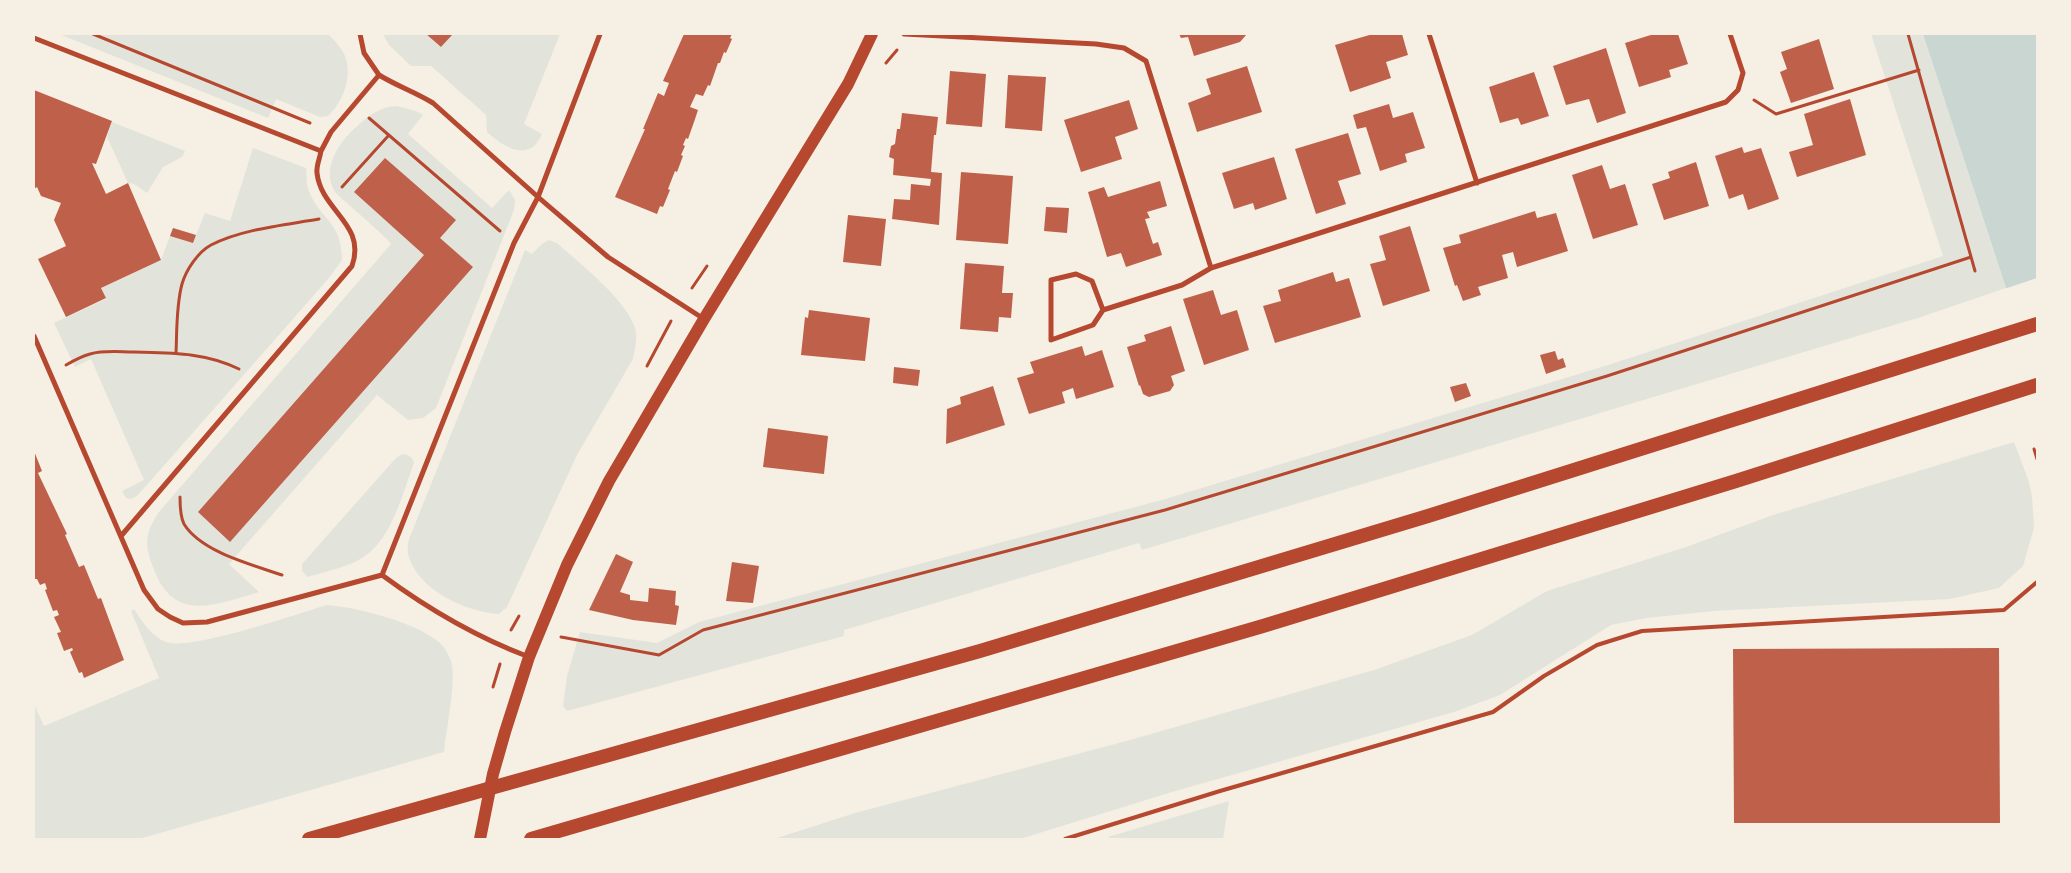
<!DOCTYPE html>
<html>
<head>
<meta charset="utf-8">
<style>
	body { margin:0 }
	#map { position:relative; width:2071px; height:873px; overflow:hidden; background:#f6efe4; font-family:"Space Grotesk",sans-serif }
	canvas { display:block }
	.frame { position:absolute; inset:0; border:35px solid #f6efe4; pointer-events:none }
</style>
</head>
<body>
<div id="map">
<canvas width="2071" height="873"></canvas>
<div class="frame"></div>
</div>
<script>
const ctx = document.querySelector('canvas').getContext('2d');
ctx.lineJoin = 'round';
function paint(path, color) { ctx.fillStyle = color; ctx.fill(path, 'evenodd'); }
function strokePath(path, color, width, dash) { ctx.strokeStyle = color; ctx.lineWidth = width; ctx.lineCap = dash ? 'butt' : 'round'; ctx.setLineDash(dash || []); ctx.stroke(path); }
const green = new Path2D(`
	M59,34h269c7,7 15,15 18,25 6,20 -4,44 -18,57l-8,1 -44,-18 -8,19z
	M383,34h43l15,13 12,-13h107l-36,90 18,10c-12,29 -38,14 -55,-2l-1,-17 -55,-49h-20l-22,-21z
	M1871,34h52l83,254 -85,29 -779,233 -3,-7 -295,87v6l-277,75 -4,-5 4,-30 13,-44 77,11 42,-21 463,-122 443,-134 338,-110z
	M397,106l19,5 7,4 -15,19 84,74 17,-18 6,10 -1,10 -78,198 -13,10 -15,2 -31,-25 -148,169 30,28c-44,13 -86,32 -106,-25 -9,-25 -8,-32 5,-54l233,-269c-12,-14 -28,-26 -42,-39 -4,-4 -10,-8 -14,-13 -13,-21 1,-46 17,-61 14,-13 25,-24 45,-25z
	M112,122l73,29 -3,6 -19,10 -16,26 -13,-9 -6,-1 -21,-46z
	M253,148l53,20c1,7 0,16 3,23 11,29 33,30 33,69l-13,18 -183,208 -10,11 -6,2 -4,-1 -4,-7 22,-11 -53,-121 -16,8 -21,-44 52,-24 -5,-11 60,-28 12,-32 23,7 9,-22 25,8z
	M549,240l8,3c23,21 68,55 78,85 3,10 0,21 -2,31l-56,96 -70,152 -8,7c-33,-2 -82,-24 -91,-60 -1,-5 0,-11 1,-15l116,-289 7,4 10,-10z
	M2014,442l14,37 4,17 2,32 -11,38 -24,22 -49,11 -236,12 -67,7 -36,7 -111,70 -46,17 -282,80 -152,47h-246l81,-26 275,-73 244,-70 98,-35 75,-44 139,-44 87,-32z
	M406,454l6,4 2,5c-12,31 -22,77 -52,95 -16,10 -36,13 -54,19l-6,-6v-7l93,-105 5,-4z
	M327,605c30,2 92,18 114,39 4,4 8,12 10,17 6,17 -5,70 -7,91l-305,87h-105v-135l10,22 115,-48 -28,-67 3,-2c8,12 18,28 32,33 25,9 130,-28 161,-37z
	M1229,801l-6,38h-112l-3,-2z`);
const water = new Path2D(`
	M1923,34h114v338l-31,-84z`);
const pier = new Path2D(`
	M2037,278v97l-2,-2 -31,-84z`);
const building = new Path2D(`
	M426,34h27l-12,13z
	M684,34h48l-2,4 2,1 -6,14 -2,-1 -4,11h-2l-8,23 -2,-1 -5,11 -7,-2 -6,13 8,3 -4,12 -6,17 -2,-1 -3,7 2,1 -4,9 2,1 -6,16 -2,-1 -7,18 2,1 -7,17 -3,-1 -3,8 -42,-17 30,-68h-2l15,-36 6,3 5,-13 -6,-2z
	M1179,34h68l-7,8 -46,14 -6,-19 -7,1z
	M1373,34h29l6,21 -22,7 5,16 -41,14 -15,-47z
	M1654,34h24l10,30 -19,6 2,7 -32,10 -14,-44z
	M1819,39l15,50 -43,14 -11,-31 7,-3 -6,-17z
	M1606,48l20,65 -29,10 -8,-24 -23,6 -13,-39z
	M1247,66l15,46 -65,20 -9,-29 23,-9 -5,-15z
	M950,71l36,3 -4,53 -36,-3z
	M1534,72l15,44 -28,9 -3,-7 -18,5 -11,-36z
	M1008,75l38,2 -4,54 -37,-3z
	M34,90l78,31 -16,43 -4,-1 14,31 22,-11 33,77 -60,28 5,10 -40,19 -28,-58 28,-13 -12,-26 7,-17 -20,-7 -4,-9 -3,2z
	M1850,99l16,56 -69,22 -8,-25 24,-7 -9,-31z
	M1129,100l9,29 -23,8 7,22 -41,13 -17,-52z
	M1389,104l4,14 20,-6 12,36 -20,6 2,8 -27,9 -14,-44 -9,2 -4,-14z
	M902,113l36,4 -2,18h-2l-3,37 11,1 -3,52 -47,-6 2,-20 16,1 1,-16 19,2 1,-7 -38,-4 1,-16 -5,-2 2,-11 4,-2 2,-15h3z
	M1348,133l13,41 -23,7 8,23 -30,10 -21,-65z
	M1742,147l2,6 17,-5 18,51 -31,11 -5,-16 -14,5 -14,-43z
	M1274,157l13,42 -32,11 -2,-7 -19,6 -12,-36z
	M385,158l71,62 -16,18 33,29 -243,275 -32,-30 226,-257 -70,-63z
	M1696,162l13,44 -45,14 -12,-36 18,-6 -2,-6z
	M1602,165l8,24 15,-5 13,41 -45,14 -21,-64z
	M961,172l52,4 -5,68 -52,-4z
	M1160,181l7,25 -20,6 3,6 -5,1 8,25 5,-2 4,13 -36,12 -5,-14 -14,4 -19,-65 16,-5 4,10z
	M1046,207l23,1 -2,25 -23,-2z
	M1535,211l2,7 19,-5 12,38 -51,16 -4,-15 -11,3 6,23 -30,9 3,8 -18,6 -6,-16 -2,1 -12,-38 18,-5 -2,-8z
	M848,215l38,4 -5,47 -38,-4z
	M1410,226l20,65 -47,15 -13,-42 16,-4 -7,-24z
	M173,228l23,7 -3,8 -23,-7z
	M965,263l39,3 -2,27h11l-2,25 -12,-1 -1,15 -38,-3z
	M1333,272l3,10 13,-4 12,39 -86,26 -12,-37 18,-5 -3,-11z
	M1213,290l8,25 16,-5 12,40 -45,15 -21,-66z
	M809,310l61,8 -5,43 -64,-6 4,-38 3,1z
	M1171,326l14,45 -14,5 3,9 -4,6 -21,6 -6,-3 -3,-9 -1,1 -12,-39 19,-6 -2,-6z
	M1082,346l3,10 17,-6 12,37 -38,12 -3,-11 -11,4 3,11 -36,11 -12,-36 17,-5 -4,-11z
	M1555,351l3,9 5,-2 3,9 -20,7 -6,-19z
	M894,367l26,3 -2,16 -25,-3z
	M1466,383l5,13 -16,6 -5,-15z
	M993,386l12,39 -59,19 1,-35 14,-5 -1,-7z
	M768,428l60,8 -4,38 -61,-7z
	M34,451l8,20 -4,2 29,61 -2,1 14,32 5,-2 14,34 3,-1 23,62 -40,18 -2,-6 -3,1 -9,-21 3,-2 -1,-2 -8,3 -7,-18 4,-1 -7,-15 5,-2 -2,-5 -4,1 -8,-21 2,-1 -2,-6 -5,2 -3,-6h-2l-1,-2z
	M616,554l17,8 -13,30 10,3v5l18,2 1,-14 27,3 -1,14 4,1 -3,19 -43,-5 -44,-10z
	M732,562l27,4 -6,37 -27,-2z
	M1999,648l1,175h-266l-1,-174z`);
const path = new Path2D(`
	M93,34l217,89
	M1908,34l67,237
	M886,63l11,-13
	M1754,100l22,14 143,-44
	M369,118l131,113
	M342,187l47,-52
	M692,288l15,-22
	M176,353c1,-22 0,-47 6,-69 4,-14 16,-32 29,-39 31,-16 74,-20 108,-26
	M66,365c7,-4 16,-9 24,-11 14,-4 30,-2 43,-2 37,1 72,0 106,17
	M647,366l24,-45
	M2034,449l3,10
	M180,497c0,9 0,19 4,27 17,28 69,41 98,51
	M511,630l8,-14
	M561,637l98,18 44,-25 462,-120 442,-134 364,-119
	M493,687l7,-23`);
const service = new Path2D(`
	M1065,839l155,-48 273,-79 51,-36 53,-31 45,-14 362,-21 33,-28`);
const minor = new Path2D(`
	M360,34l4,19 15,22
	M904,34l192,10 28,4 22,13 65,207 515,-166 12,-12 5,-17 -13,-39
	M1429,34l48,149
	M34,38l287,113 10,-19 48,-57c18,11 36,17 54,28l105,94 70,60 96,62
	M1103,310l-11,-29 -16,-7 -25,6v60l42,-15 10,-15 79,-25 29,-17
	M34,336l110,254 14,19 12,8 13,6 24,-1 175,-47
	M121,536l231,-270c15,-42 -31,-55 -35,-93 -1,-7 3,-15 4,-22
	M382,575l132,-332 24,-46 62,-163
	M382,575c46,34 94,62 147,82`);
const primary = new Path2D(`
	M480,839l13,-65 12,-42 24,-75 38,-92 42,-84 95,-162 144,-235 24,-50`);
const trunk = new Path2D(`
	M309,839l671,-188 448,-135 609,-192
	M531,839l732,-213 473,-145 301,-96`);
paint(green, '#e2e4dc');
paint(water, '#c9d6d2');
paint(pier, '#f6efe4');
paint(building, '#bf614a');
strokePath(path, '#b5482f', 3);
strokePath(service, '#b5482f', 4);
strokePath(minor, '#b5482f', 5);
strokePath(primary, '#b5482f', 12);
strokePath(trunk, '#b5482f', 14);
</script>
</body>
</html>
